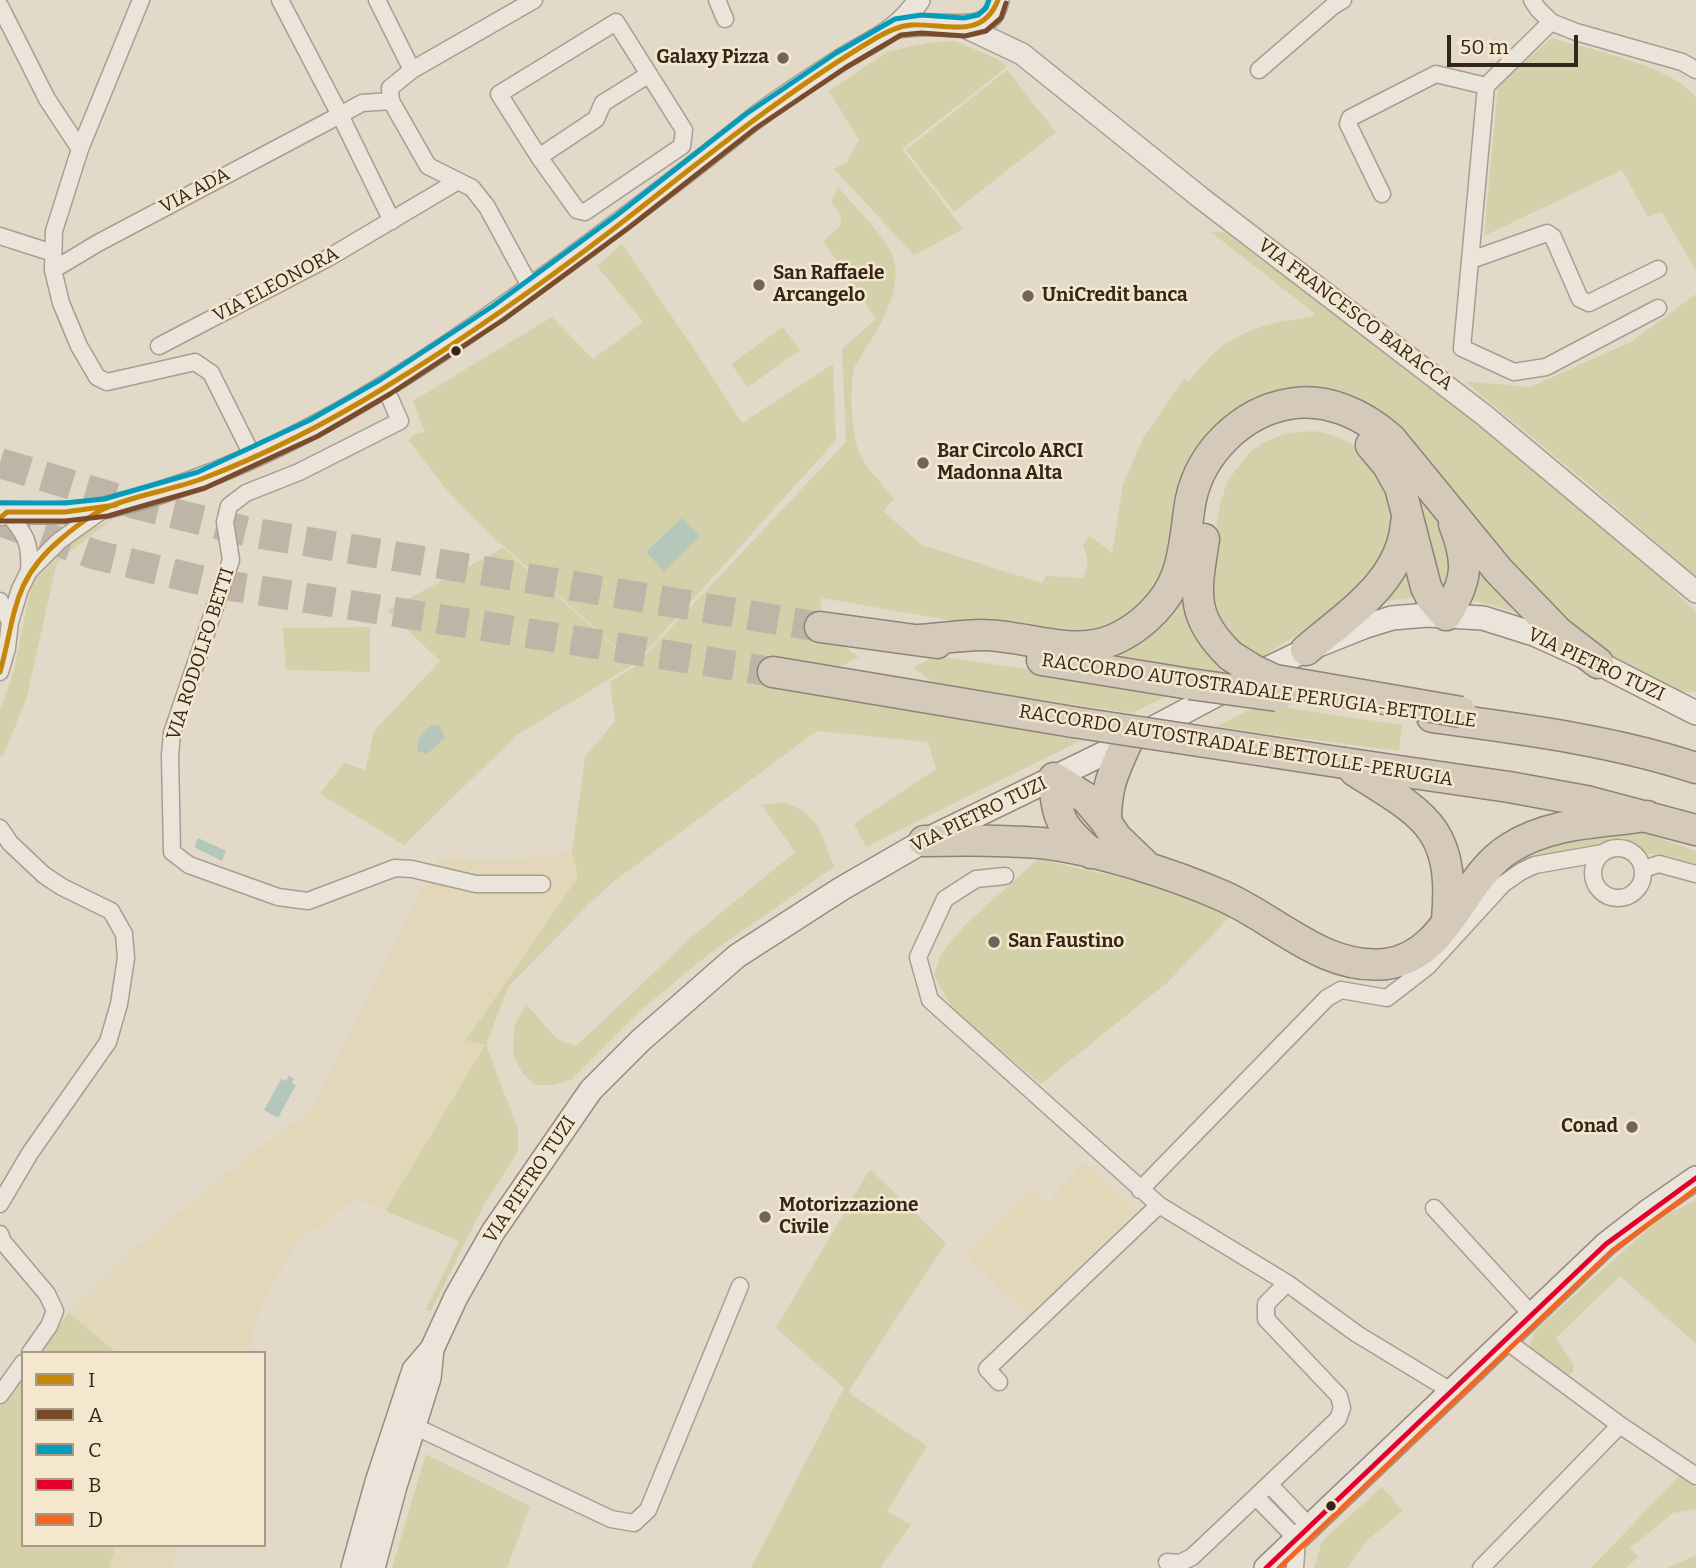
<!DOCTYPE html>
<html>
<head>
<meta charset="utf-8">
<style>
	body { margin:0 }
	#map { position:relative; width:1696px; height:1568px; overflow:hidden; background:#e2d9c8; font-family:Bitter,serif }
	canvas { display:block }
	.legend { position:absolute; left:21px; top:1351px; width:245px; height:196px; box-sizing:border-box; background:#f5e7ce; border:2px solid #a89a87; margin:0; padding:9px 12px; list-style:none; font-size:21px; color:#35261c }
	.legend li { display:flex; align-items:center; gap:14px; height:35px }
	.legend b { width:35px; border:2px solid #a89a87 }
	.scale { position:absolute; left:1447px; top:35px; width:131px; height:32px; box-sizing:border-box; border:4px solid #35261c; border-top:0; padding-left:9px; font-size:21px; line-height:24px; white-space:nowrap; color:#35261c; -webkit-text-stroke:5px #f5e7ce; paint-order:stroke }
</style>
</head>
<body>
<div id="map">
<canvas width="1696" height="1568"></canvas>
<ul class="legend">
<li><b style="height:9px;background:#c68607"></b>I</li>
<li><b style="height:9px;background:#7a4b2a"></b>A</li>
<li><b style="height:9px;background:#059cbc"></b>C</li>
<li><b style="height:9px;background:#e4002b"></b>B</li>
<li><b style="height:9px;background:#f26522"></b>D</li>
</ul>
<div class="scale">50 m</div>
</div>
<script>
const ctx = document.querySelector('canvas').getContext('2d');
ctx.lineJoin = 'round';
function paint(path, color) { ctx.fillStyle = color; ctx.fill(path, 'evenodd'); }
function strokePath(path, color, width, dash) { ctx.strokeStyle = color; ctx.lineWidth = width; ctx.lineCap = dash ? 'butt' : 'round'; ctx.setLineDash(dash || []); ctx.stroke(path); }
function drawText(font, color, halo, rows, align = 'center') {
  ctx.font = font + ' Bitter,serif'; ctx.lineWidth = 5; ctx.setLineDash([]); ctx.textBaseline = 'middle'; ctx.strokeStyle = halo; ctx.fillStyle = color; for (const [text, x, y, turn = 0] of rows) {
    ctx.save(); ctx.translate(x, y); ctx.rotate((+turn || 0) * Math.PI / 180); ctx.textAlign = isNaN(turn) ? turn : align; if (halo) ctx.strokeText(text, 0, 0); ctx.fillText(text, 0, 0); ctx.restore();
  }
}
const farmland = new Path2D(`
	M572,852l6,25 -112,162 20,6 -101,166 -29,-12 -60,44 -35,63 -13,47h-132l-47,-41 58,-57 130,-106 54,-38 127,-253 70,3z
	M1085,1162l51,49 -107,104 -64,-61 65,-66 17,15z
	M116,1545h63l-8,23h-62z`);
const green = new Path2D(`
	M1552,38c38,12 123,28 144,60v173l-34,-59 -14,5 -26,-47 -138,66 14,-152z
	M955,41l45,19 7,7 -105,82 61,80 -49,26 -80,-86 13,-7 12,-22 -30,-49 58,-39 40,-9z
	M1007,70l49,62 -102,80 -48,-62z
	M838,187c16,19 35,37 49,58 26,39 -13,89 -33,123 -5,21 -3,74 9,92 9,14 21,26 31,39l-11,12 39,34 120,38 4,-7 37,2c6,-13 6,-19 0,-32l6,-11 23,18 11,-68 20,-47 41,-59 4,3c9,-10 17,-21 26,-29 27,-25 64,-32 99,-36l1,-4 -103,-81h14l38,29 61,41 169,132 168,144 35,34v80h-16l-86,-42 -23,-16 -183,-210 -145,-17 -83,178 -44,45 -61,5 -107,-15 -126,-22 -7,44 24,1 20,14 -20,10 -74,-12 -5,25 217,39 103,22 -214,106 -12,-23 82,-55 -8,-27 -111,-11 -204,151 -23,21 -82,84 -22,58 32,84v22l-34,54 -53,106 -5,-1 33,-69 -74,-30 100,-166 -19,-5 112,-163 -6,-25 13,-95 30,-36 -5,-39 24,-15 212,-225 -4,-93 34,-30 -53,-78c17,-13 27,-20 8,-39z
	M622,244l76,111 44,68 91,-59 3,76 -201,224 -144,-129 -45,-46 -38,-49 7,-6 10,-2 -12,-31 139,-84 41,42 50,-37 -46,-56z
	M1696,294v283l-105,-91 -127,-105 66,6 101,-45z
	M783,327l17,23 -52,37 -17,-23z
	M1295,410c28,1 52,6 76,21 14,9 23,23 33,36 24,29 69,84 46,124l-6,3 -5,-3 -4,-8c-9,-34 -19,-92 -39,-120 -17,-24 -45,-44 -75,-47 -53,-6 -97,22 -114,73 -5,15 -7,32 -9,47 -4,18 -10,39 -9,58 2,20 9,43 23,58 6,7 15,10 18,18l-5,4 -114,-16 -2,-2 1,-4c30,-14 56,-33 70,-64 7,-16 8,-35 11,-52 12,-67 30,-113 104,-126z
	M1313,431c27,3 55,19 68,42 8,14 12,41 16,58l-31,59 -105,68 -35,-23 -16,-30v-41l10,-60 8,-24 20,-26 14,-11 22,-9z
	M114,518l-57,44 -31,138 -23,56h-3v-45l14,-41 17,-84 11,-20 29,-27z
	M503,548l131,116 -117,71 -113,110 -84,-51 24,-31 21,7 9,-39 66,-70 -53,-51z
	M1471,556l48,54 -3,2 -51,-14z
	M1406,561l13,36 -38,5z
	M370,627v45l-84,-2 -3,-42z
	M937,656l240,35 -45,22 -197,-29 -22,-17z
	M1261,704l141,21 -3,26 -184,-24z
	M784,802c38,15 36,30 50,65l-125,87 -67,55 -71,71 -18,5h-17l-13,-11 -10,-19 1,-28 12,-23 31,35 19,7 118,-111 101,-83 -33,-47z
	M1639,831l57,20v15l-27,-10 -23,-3 -22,-15 -58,15 -35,3 -29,21 -11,-4 32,-26 52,-15z
	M1038,859l112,25 82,30 -64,68 -127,102 -88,-74 -19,-35 7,-21 24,-29z
	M870,1169l76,74 -98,149 79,54 -40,65 24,14 -31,43h-129l93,-180 -68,-60z
	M1696,1200v144l-76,-68 -64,62 17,26v8l-5,3 -39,-27 6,-17 125,-113z
	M69,1312l47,41h-77z
	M23,1376v169h93l-7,23h-109v-161z
	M426,1454l104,52 -23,62h-115z
	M1680,1475l16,11v23l-23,4 -43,35 8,9 -12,11h-35z
	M1382,1487l21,24 -36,29 -20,28h-33l8,-27z
	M1696,1555v13h-29z`);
const water = new Path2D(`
	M682,518l18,18 -36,35 -18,-19z
	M431,725l9,1 5,12 -18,16 -10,-3 1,-12z
	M198,838l28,13 -4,10 -28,-14z
	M289,1076l5,3 -2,4 4,2 -18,33 -14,-8 17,-31 5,2z`);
const motorwayTunnel = new Path2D(`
	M0,463l135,41 114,28 571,95
	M0,521l96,34 116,28 561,89`);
const minor = new Path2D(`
	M141,0l-61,149 -26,82 -1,39 8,33 18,43 18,31 10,5 88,-20 16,11 42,84
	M280,0l60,115 22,-12 29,-2 37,65 44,22 15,19 44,81
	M377,0l35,70
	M717,0l8,19
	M1532,0l6,9 13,13 25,10 106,30 14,8
	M0,6l47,93 33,50
	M616,22l68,108 -2,16 -97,66 -8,-2 -38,-53 -40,-63z
	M1551,22l-65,64 -24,262 52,24 32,-5 112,-59
	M1259,70l74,-64 10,-6
	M391,101l-1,-13 22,-18 122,-70
	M539,157l57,-38 7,-16 45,-28
	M1382,194l-34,-70 2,-6 86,-44 50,12
	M0,236l53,17
	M1471,260l76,-27 6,4 27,62 9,4 69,-34
	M53,270l45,-27 242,-128 52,106
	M159,346l169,-88 130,-77
	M385,387l15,34 -101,51 -53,21 -17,13 -4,16 6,38 -59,173 -2,23 2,96 17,13 89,32 30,4 87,-33 17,1 64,15h66
	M2,517l5,-5c18,22 24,30 22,59
	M0,601l10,21
	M0,672l7,-24 3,-26 10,-33 9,-18 30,-30 42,-30
	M0,828l10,15 34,32 18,12 49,24 13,23 2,24 -7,46 -11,38 -78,111 -30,51
	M1593 873a25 25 0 1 1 50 0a25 25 0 1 1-50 0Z
	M1644,869l15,-5 37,10
	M1005,876l-29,3 -31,20 -27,58 12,43 229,205 128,78 70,51 94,57
	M1140,1190l187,-192 14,-8 46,8 40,-31 76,-83 19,-13 13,-6 68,-12
	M1434,1208l98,107
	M0,1234l3,8 44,52 8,17 -6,15 -19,27
	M1505,1340l115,85 76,51
	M999,1382l-12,-13 172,-164
	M0,1395l23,-32
	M414,1426l197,93 23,4 14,-13 92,-224
	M1269,1484l41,43
	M1256,1497l41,42 -2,29
	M1167,1562l13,1 12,-6 146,-138 4,-11 -3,-12 -73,-77v-15l21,-21
	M1481,1568l139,-143`);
const tertiary = new Path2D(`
	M898,27c14,-2 26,-3 40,-2 24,0 55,7 60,-25
	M965,27l57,27 179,144 283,217 212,177
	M0,512c34,1 74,3 108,-5 158,-37 297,-128 427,-222 73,-53 145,-107 215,-163 28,-22 59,-41 89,-61 33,-21 57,-27 80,-61`);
const secondary = new Path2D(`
	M353,1568l24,-86 37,-112 18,-21 24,-52 37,-65 98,-142 50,-50 96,-84 104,-67 83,-48 203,-99 119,-63 60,-29 60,-24 26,-8 35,-3 56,3 51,16 64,29 98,50
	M373,1568l22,-82 34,-108 3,-29
	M1266,1568l340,-324 41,-32 49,-34`);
const motorway = new Path2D(`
	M1371,445l16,19 13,23 26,100 6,12 14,16c22,-35 23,-53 8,-91
	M1204,539c-8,53 -15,77 27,117
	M820,627l117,16
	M918,640c21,-1 43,-5 64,-5 47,0 96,26 141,0 22,-12 44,-34 53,-58 10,-24 10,-53 15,-78 10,-47 51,-87 98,-95 37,-7 74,10 102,35l108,132 59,61 40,31
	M1306,650c41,-35 96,-69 100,-127
	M1042,660l148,24
	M773,672l300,50
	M1432,717c89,12 179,23 264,51
	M1344,763l165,24 77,14 110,29
	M1355,771c71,45 100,57 92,149
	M1054,778l32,20 20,24 10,15 30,29
	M1054,778c3,41 6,48 37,75
	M1106,822c0,-36 7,-49 21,-80
	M924,841c39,-1 78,-1 117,2 54,6 132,31 182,53 53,23 101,75 163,68 63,-8 75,-86 124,-116 41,-26 90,-25 137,-32`);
const motorwayBridge = new Path2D(`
	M1231,656l24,15 20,9 186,32
	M1190,684l87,12
	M1073,722l271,41`);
const bus1 = new Path2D(`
	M0,518l7,-6h58l51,-7
	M0,672c16,-57 11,-91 61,-133 14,-12 30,-25 47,-32 31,-13 65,-17 96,-29 63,-24 123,-55 180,-90 80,-49 158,-104 232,-161 85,-66 167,-134 260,-189 11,-6 22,-12 35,-13 34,-2 71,16 87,-25`);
const bus2 = new Path2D(`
	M0,521h65l43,-5 97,-28 113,-52 72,-42 113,-74 124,-91 129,-101 89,-60 56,-33 20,-2 44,3 21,-5 15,-13 5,-15`);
const bus3 = new Path2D(`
	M0,503h65l39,-4 94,-27 112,-52 70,-40 113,-74 124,-91 129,-101 90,-61 59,-34 26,-4 43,3 14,-3 8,-7 3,-8`);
const bus4 = new Path2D(`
	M1266,1568l340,-324 90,-66`);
const bus5 = new Path2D(`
	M1279,1568l333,-317 84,-62`);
const markers = [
	[783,58,7,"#726558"],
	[759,285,7,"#726558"],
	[1028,296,7,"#726558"],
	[456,351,6,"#35261c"],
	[923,463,7,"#726558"],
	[994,942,7,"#726558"],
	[1632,1127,7,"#726558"],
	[765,1217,7,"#726558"],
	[1331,1506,6,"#35261c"]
];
const poiNames = [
	["Galaxy Pizza",769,58,"right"],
	["San Raffaele",773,274],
	["Arcangelo",773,296],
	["UniCredit banca",1042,296],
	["Bar Circolo ARCI",937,452],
	["Madonna Alta",937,474],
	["San Faustino",1008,942],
	["Conad",1618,1127,"right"],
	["Motorizzazione",779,1206],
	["Civile",779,1228]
];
const streetNames = [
	["VIA ADA",195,191,-28],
	["VIA ELEONORA",276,285,-28],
	["VIA FRANCESCO BARACCA",1355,315,37],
	["VIA RODOLFO BETTI",201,654,-72],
	["VIA PIETRO TUZI",1596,665,25],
	["RACCORDO AUTOSTRADALE PERUGIA-BETTOLLE",1259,691,8],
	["RACCORDO AUTOSTRADALE BETTOLLE-PERUGIA",1236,746,9],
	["VIA PIETRO TUZI",979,815,-26],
	["VIA PIETRO TUZI",530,1180,-56]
];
paint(farmland, '#e3d7b9');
paint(green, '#d4d1aa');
paint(water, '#b5c7ba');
strokePath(motorwayTunnel, '#bfb5a6', 30, [30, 15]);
strokePath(minor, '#a79e92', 19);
strokePath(tertiary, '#a79e92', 24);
strokePath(secondary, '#968d82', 26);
strokePath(motorway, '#8c8479', 33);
strokePath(minor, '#eae4db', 16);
strokePath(tertiary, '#eae4db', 21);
strokePath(secondary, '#eae4db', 23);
strokePath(motorway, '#d5c9ba', 30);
strokePath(motorwayBridge, '#8c8479', 33, []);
strokePath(motorwayBridge, '#d5c9ba', 30);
strokePath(bus1, '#c68607', 5);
strokePath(bus2, '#7a4b2a', 5);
strokePath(bus3, '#059cbc', 5);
strokePath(bus4, '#e4002b', 5);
strokePath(bus5, '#f26522', 5);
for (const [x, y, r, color] of markers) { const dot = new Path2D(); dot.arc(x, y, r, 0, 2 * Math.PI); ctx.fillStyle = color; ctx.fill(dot); strokePath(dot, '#f5e7ce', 2.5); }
drawText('bold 19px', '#35261c', '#f5e7ce', poiNames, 'left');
drawText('19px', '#35261c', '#f5e7ce', streetNames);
</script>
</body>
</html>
